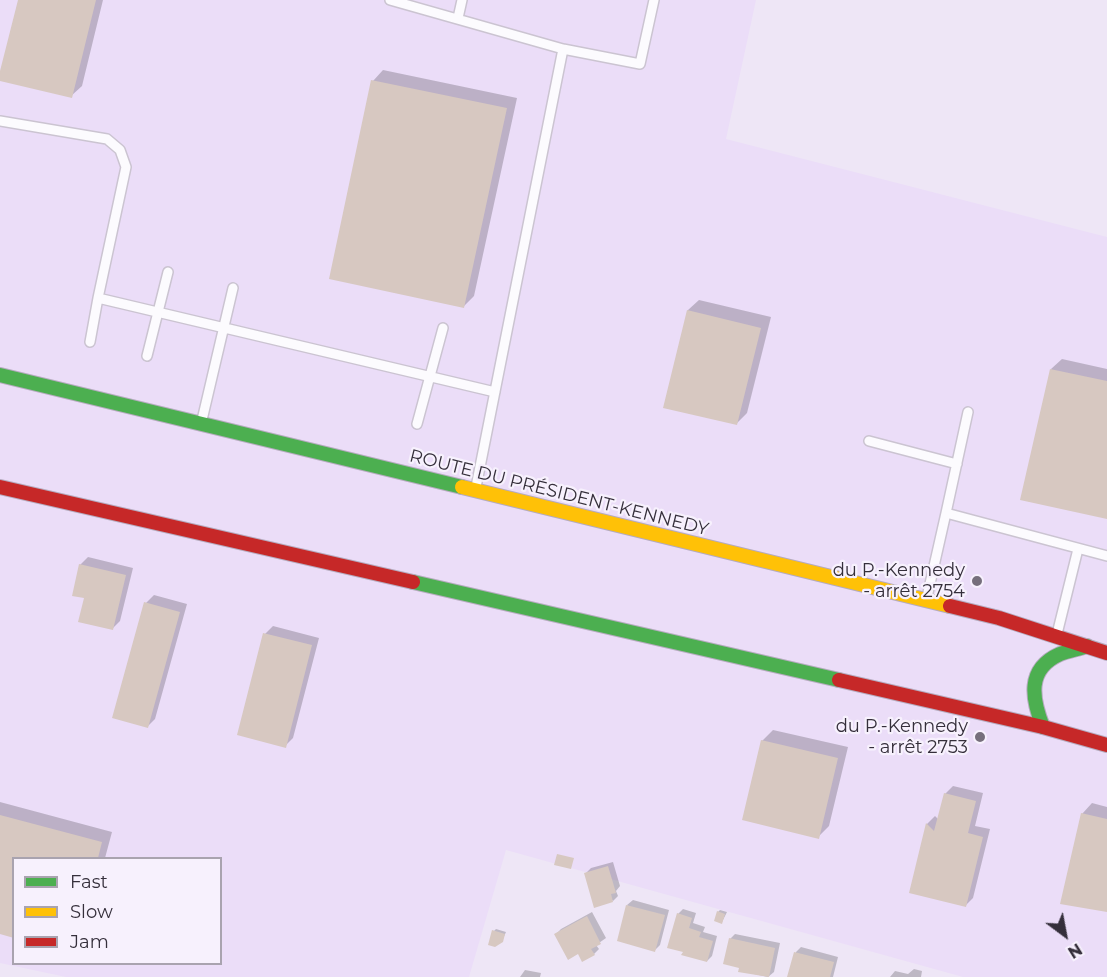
<!DOCTYPE html>
<html>
<head>
<meta charset="utf-8">
<style>
	body { margin:0 }
	#map { position:relative; width:1107px; height:977px; overflow:hidden; background:#eee6f6; font-family:Montserrat,sans-serif }
	canvas { display:block }
	.legend { position:absolute; left:12px; top:857px; width:210px; height:108px; box-sizing:border-box; background:#f7f1fd; border:2px solid #a9a3af; margin:0; padding:8px 10px; list-style:none; font-size:18px; color:#352f3b }
	.legend li { display:flex; align-items:center; gap:12px; height:30px }
	.legend b { width:30px; border:2px solid #a9a3af }
	.north { position:absolute; left:1035px; top:905px; width:60px; height:60px; -webkit-text-stroke:4px #f7f1fd; paint-order:stroke; rotate:148deg; font-size:16px; font-weight:700; line-height:24px; text-align:center; color:#352f3b }
	.north::after { content:''; display:block; margin:auto; width:21px; height:27px; background:#352f3b; clip-path:polygon(50% 0,100% 100%,50% 72%,0 100%) }
</style>
</head>
<body>
<div id="map">
<canvas width="1107" height="977"></canvas>
<ul class="legend">
<li><b style="height:8px;background:#4caf50"></b>Fast</li>
<li><b style="height:8px;background:#ffc107"></b>Slow</li>
<li><b style="height:8px;background:#c62828"></b>Jam</li>
</ul>
<div class="north">N</div>
</div>
<script>
const ctx = document.querySelector('canvas').getContext('2d');
ctx.lineJoin = 'round';
function paint(path, color) { ctx.fillStyle = color; ctx.fill(path, 'evenodd'); }
function strokePath(path, color, width, dash) { ctx.strokeStyle = color; ctx.lineWidth = width; ctx.lineCap = dash ? 'butt' : 'round'; ctx.setLineDash(dash || []); ctx.stroke(path); }
function drawText(font, color, halo, rows, align = 'center') {
  ctx.font = font + ' Montserrat,sans-serif'; ctx.lineWidth = 4.5; ctx.setLineDash([]); ctx.textBaseline = 'middle'; ctx.strokeStyle = halo; ctx.fillStyle = color; for (const [text, x, y, turn = 0] of rows) {
    ctx.save(); ctx.translate(x, y); ctx.rotate((+turn || 0) * Math.PI / 180); ctx.textAlign = isNaN(turn) ? turn : align; if (halo) ctx.strokeText(text, 0, 0); ctx.fillText(text, 0, 0); ctx.restore();
  }
}
const built = new Path2D(`
	M0,0h756l-30,139 381,98v740h-144l-457,-127 -37,127h-403l-66,-14zM14,858h206v106h-206z`);
const shadow = new Path2D(`
	M19,0h84l-21,86 -11,10 -71,-17z
	M383,70l134,28 -43,198 -10,10 -91,-225z
	M699,300l72,17 -24,96 -11,11 -71,-18 23,-96z
	M1062,359l45,10v149l-56,-149z
	M88,557l45,11 -13,53 -8,8 -26,-32 -6,-32z
	M154,595l33,9 -32,115 -8,8 -1,-124z
	M273,626l46,12 -26,100 -8,8 -20,-112z
	M773,730l75,17 -19,79 -11,11 -56,-96z
	M953,786l30,7 -8,33 15,3 -17,69 -8,8 -55,-14 17,-68 8,-8 4,4 6,-26z
	M0,802l112,30 -7,26h-91l-14,75z
	M1092,803l15,4v104l-25,-97z
	M613,862l7,24 -4,5 2,5 -5,5 -27,-28 5,-5z
	M633,900l36,10 -9,35 -5,5 -28,-45z
	M683,909l13,4 -3,10 12,4 -2,5 14,4 -5,20 -5,5 -29,-47z
	M720,910l7,2 -5,10 -4,-10z
	M592,912l14,26 -10,7 3,4 -5,5 -15,-2 -23,-18 5,-5z
	M496,929l10,3 -4,9 -8,-10z
	M735,934l45,9 -6,29 -6,5 -28,-6 1,-4 -11,-28z
	M801,947l37,10 -5,20h-44l7,-25z
	M914,969l8,2 -1,6h-31l5,-6 13,3z
	M525,970l16,3 -1,4h2h-22z`);
const building = new Path2D(`
	M18,0h78l-24,98 -72,-17v-10z
	M371,80l136,28 -43,200 -135,-29z
	M687,310l74,18 -24,97 -74,-17z
	M1050,369l57,12v138l-87,-19z
	M79,564l47,11 -13,55 -35,-8 6,-24 -12,-2z
	M144,602l36,10 -32,116 -36,-10z
	M263,633l49,12 -26,103 -49,-13z
	M761,740l77,18 -19,81 -77,-19z
	M944,793l32,8 -8,32 15,4 -17,70 -57,-14 17,-70 8,8z
	M1081,813l26,6v93l-47,-8z
	M0,815l102,27 -4,16h-84v80l-14,-4z
	M557,854l17,4 -3,11 -17,-4z
	M608,866l8,27 -5,1 2,8 -19,6 -10,-35z
	M626,905l39,10 -10,37 -38,-11z
	M717,911l8,3 -3,10 -8,-3z
	M677,913l15,5 -3,10 12,4 -2,5 14,4 -6,21 -26,-7 2,-3 -16,-4z
	M587,916l14,28 -10,5 4,6 -13,7 -4,-8 -10,6 -14,-26z
	M492,930l13,4 -2,8 -8,5 -7,-2z
	M729,938l46,10 -6,29 -31,-5 1,-4 -16,-4z
	M794,952l40,10 -4,15h-43z`);
const lane = new Path2D(`
	M390,0l173,49 77,15 14,-64
	M458,18l4,-18
	M0,121l107,18 13,11 6,17 -28,131 397,94
	M90,342l8,-44
	M147,356l21,-84
	M202,420l31,-132
	M417,424l26,-96
	M869,441l88,23
	M476,487l87,-438
	M946,513l22,-101
	M927,597l19,-84 161,43
	M1057,634l21,-85`);
const fast = new Path2D(`
	M0,375l462,112
	M413,582l426,98
	M1043,727c-11,-28 -17,-58 17,-73 8,-3 18,-5 27,-8`);
const slow = new Path2D(`
	M462,487l488,119`);
const jam = new Path2D(`
	M0,487l413,95
	M950,606l49,12 108,35
	M839,680l204,47 64,18`);
const markers = [
	[977,581,6,"#766f7c"],
	[980,737,6,"#766f7c"]
];
const streetNames = [
	["ROUTE DU PRÉSIDENT-KENNEDY",559,493,14]
];
const poiNames = [
	["du P.-Kennedy",965,571],
	["- arrêt 2754",965,592],
	["du P.-Kennedy",968,727],
	["- arrêt 2753",968,748]
];
paint(built, '#ebddf8');
paint(shadow, '#0003');
paint(building, '#d7c8c1');
strokePath(lane, '#cbc4d1', 12);
strokePath(fast, '#b5abbe', 16);
strokePath(slow, '#b5abbe', 16);
strokePath(jam, '#b5abbe', 16);
strokePath(lane, '#fcfbfe', 9);
strokePath(fast, '#4caf50', 14);
strokePath(slow, '#ffc107', 14);
strokePath(jam, '#c62828', 14);
for (const [x, y, r, color] of markers) { const dot = new Path2D(); dot.arc(x, y, r, 0, 2 * Math.PI); ctx.fillStyle = color; ctx.fill(dot); strokePath(dot, '#f7f1fd', 2); }
drawText('18px', '#352f3b', '#f7f1fd', streetNames);
drawText('18px', '#352f3b', '#f7f1fd', poiNames, 'right');
</script>
</body>
</html>
